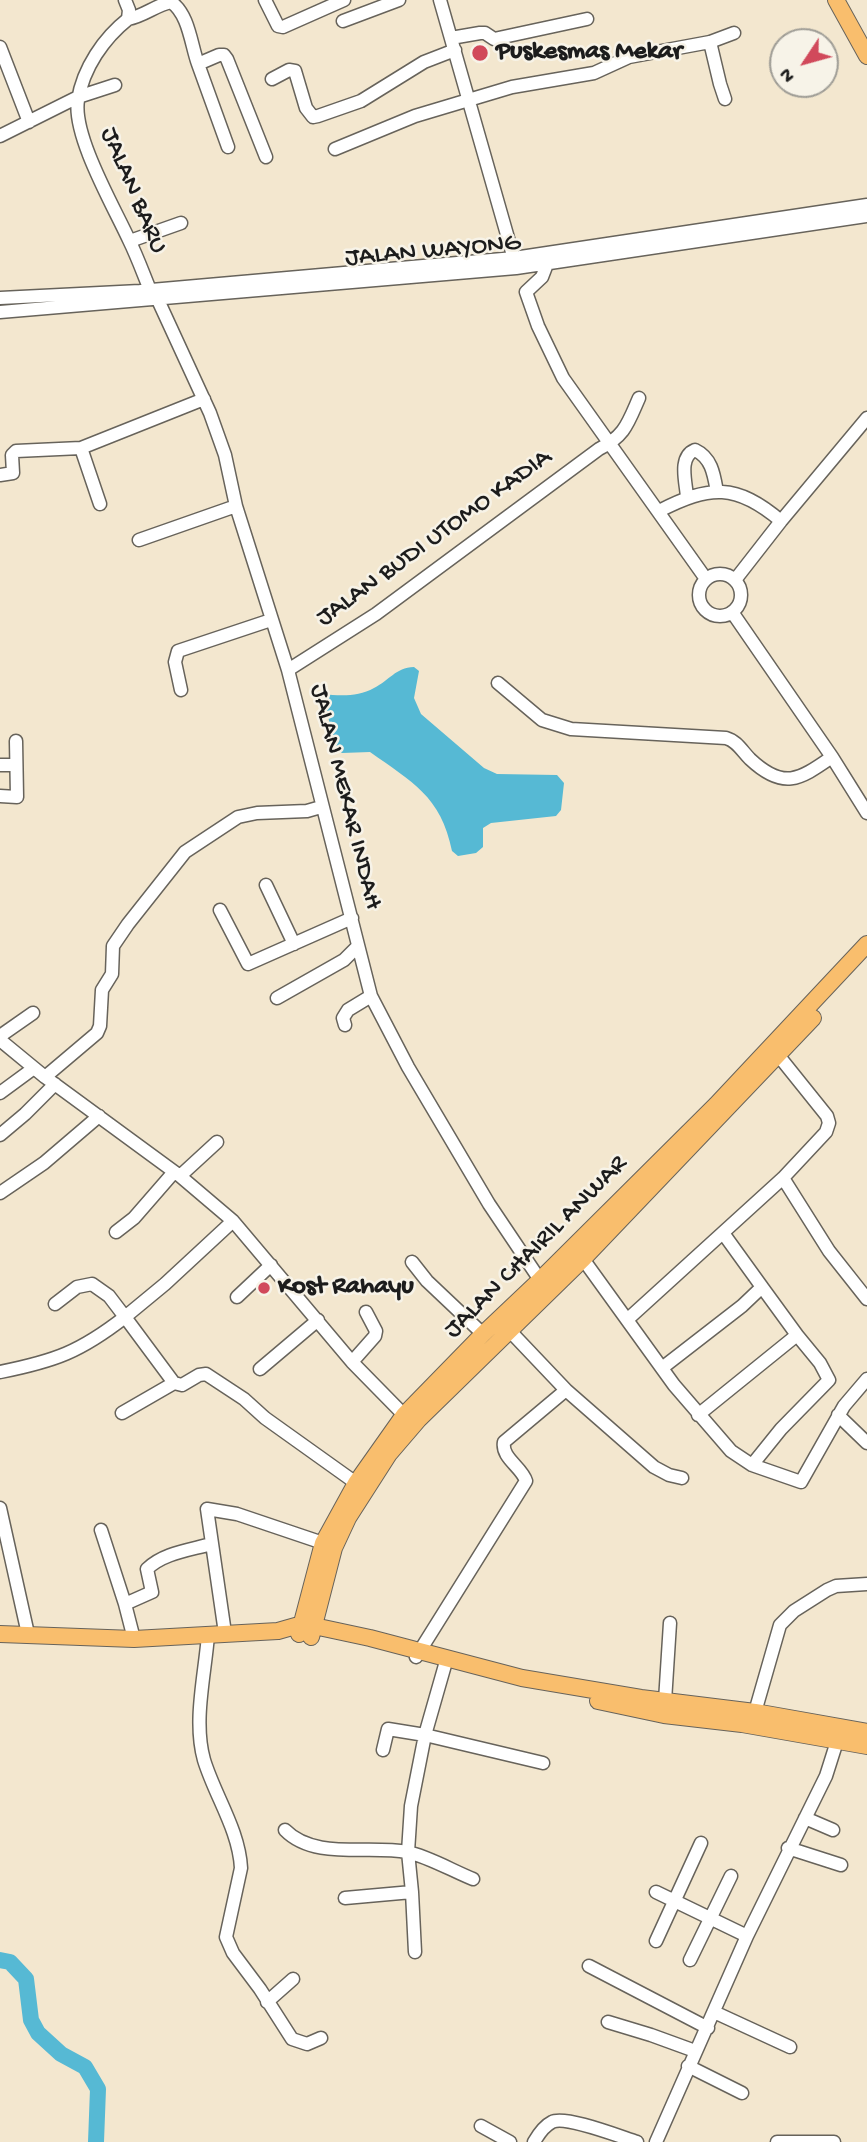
<!DOCTYPE html>
<html>
<head>
<meta charset="utf-8">
<style>
	body { margin:0 }
	#map { position:relative; width:867px; height:2142px; overflow:hidden; background:#f3e7cf; font-family:"Gochi Hand",sans-serif }
	canvas { display:block }
	.north { position:absolute; left:769px; top:28px; width:70px; height:70px; box-sizing:border-box; background:#f7f3e8; border:2px solid #9f9d96; border-radius:50%; rotate:234deg; font-size:19px; font-weight:700; line-height:28px; text-align:center; color:#1c1c1c }
	.north::after { content:''; display:block; margin:auto; width:24px; height:32px; background:#d1495b; clip-path:polygon(50% 0,100% 100%,50% 72%,0 100%) }
</style>
</head>
<body>
<div id="map">
<canvas width="867" height="2142"></canvas>
<div class="north">N</div>
</div>
<script>
const ctx = document.querySelector('canvas').getContext('2d');
ctx.lineJoin = 'round';
function paint(path, color) { ctx.fillStyle = color; ctx.fill(path, 'evenodd'); }
function strokePath(path, color, width, dash) { ctx.strokeStyle = color; ctx.lineWidth = width; ctx.lineCap = dash ? 'butt' : 'round'; ctx.setLineDash(dash || []); ctx.stroke(path); }
function drawText(font, color, halo, rows, align = 'center') {
  ctx.font = font + ' "Gochi Hand",sans-serif'; ctx.lineWidth = 5; ctx.setLineDash([]); ctx.textBaseline = 'middle'; ctx.strokeStyle = halo; ctx.fillStyle = color; for (const [text, x, y, turn = 0] of rows) {
    ctx.save(); ctx.translate(x, y); ctx.rotate((+turn || 0) * Math.PI / 180); ctx.textAlign = isNaN(turn) ? turn : align; if (halo) ctx.strokeText(text, 0, 0); ctx.fillText(text, 0, 0); ctx.restore();
  }
}
const water = new Path2D(`
	M414,667l5,4 -5,27 7,16 63,54 13,6 60,1 7,8 -3,27 -5,6 -65,7 -8,5v19l-7,6 -18,3 -6,-5c-11,-55 -40,-69 -82,-99l-28,1 -7,-6 -12,-53c17,2 35,3 51,-6 16,-8 21,-20 40,-21z`);
const river = new Path2D(`
	M0,1960l10,2 16,17 5,41 7,13 23,21 24,13 13,22 -2,53`);
const minor = new Path2D(`
	M125,0l4,10 -1,9c-24,19 -45,49 -50,81 -6,35 36,107 51,140 8,16 14,33 21,50
	M265,0l13,26 5,1 61,-27
	M440,0l76,266
	M128,19c16,-3 28,-14 43,-17 18,12 20,43 27,62l21,-9h5l3,4 39,98
	M343,21l56,-21
	M451,38l29,-5h5l9,6 93,-20
	M710,42l10,42 5,15
	M0,47l29,75
	M198,64l30,83
	M272,79l17,-9 6,1 11,37 7,9 5,-1 43,-15 63,-39 31,-12
	M0,136l78,-39 37,-12
	M335,149l80,-33 97,-29 82,-14 35,-16 81,-15 24,-9
	M130,241l51,-18
	M547,264l-5,13 -16,15 12,34 25,52 143,201
	M0,298l140,-7 374,-33 353,-53
	M158,300l52,113 15,42 11,51 52,164 83,326 37,71 81,137 51,76
	M0,312l516,-44 351,-52
	M0,475l13,-2 -1,-18 4,-4 65,-3
	M687,497c-1,-15 -9,-40 8,-47 17,8 19,25 22,42
	M100,504l-19,-56 123,-49
	M659,511c51,-26 77,-28 122,10
	M139,540l97,-34
	M699 595a21 21 0 1 1 42 0a21 21 0 1 1-42 0Z
	M735,580l46,-59 86,-103
	M732,612l100,145 35,56
	M288,670l88,-56 223,-165c26,-13 29,-26 40,-51
	M498,683l44,37 29,9 155,9c11,3 16,13 24,21 34,32 50,20 82,-2
	M181,690l-6,-28 3,-11 93,-31
	M0,765h16
	M0,796l17,1 -1,-56
	M266,885l28,59
	M220,910l28,54 104,-46
	M277,998l67,-38 14,-14
	M345,1025l-2,-7 5,-8 23,-14
	M0,1036l33,-23
	M0,1040l45,37 135,99 53,45 119,141 52,53
	M45,1077l52,-44 3,-7 2,-36 10,-16 1,-28 15,-22 57,-72 53,-35 19,-4 50,-2 14,-4
	M0,1093l34,-25
	M0,1135l25,-21 30,-30
	M180,1176l37,-34
	M783,1178l46,73 38,48
	M0,1193l44,-30 55,-47
	M116,1232l18,-14 40,-46
	M723,1233l39,54
	M583,1259l91,126 57,66 21,14 49,17 43,-76 23,-27
	M412,1262l15,19 56,53
	M237,1297l34,-32
	M55,1304l22,-17 15,-3 17,12 16,21 40,-33 68,-63
	M628,1319l155,-141 43,-46 3,-9 -2,-7 -49,-61
	M352,1362l23,-26 1,-5 -10,-19
	M662,1368l80,-62 20,-19 35,48
	M260,1369l58,-49
	M0,1372c55,-11 80,-20 125,-55l49,66 8,2 17,-10 7,-1 38,25 21,19 91,65
	M566,1390l88,77 15,8 13,3
	M122,1413l52,-30
	M698,1415l99,-80 23,28 9,17 -48,49 -29,36
	M838,1415l29,28
	M0,1508l28,126
	M101,1530l24,74
	M225,1633l-18,-124 30,5 86,29
	M208,1635c-3,40 -15,86 -4,125 11,36 35,70 37,108l-15,69 7,16 27,36 32,50 15,5 14,-6
	M134,1639l-9,-35 27,-12 -5,-23c16,-16 43,-19 64,-25
	M416,1657l110,-176c-4,-14 -25,-23 -22,-39l62,-52 -57,-60
	M665,1701l5,-78
	M755,1712l25,-87 14,-14 33,-21 9,-4 31,-2
	M383,1750l5,-21 37,6 118,28
	M805,1818l28,12
	M285,1830c29,30 84,15 122,22 20,4 46,19 66,27
	M788,1848l53,17
	M656,1892l91,44
	M345,1898l67,-6
	M656,1941l45,-98
	M415,1952l-3,-60 -4,-40 3,-46 14,-71 20,-70
	M690,1960l41,-84
	M589,1966l119,62
	M267,2002l26,-23
	M714,2012l76,35
	M608,2022l43,13 44,16
	M688,2066l54,27
	M481,2126l29,16
	M534,2142c4,-7 10,-16 18,-20 13,-7 69,15 85,20
	M656,2142l91,-206 79,-160 13,-41
	M777,2142h57`);
const major = new Path2D(`
	M836,0l31,56
	M0,1634l134,5 144,-8 21,-6 15,1 56,12 152,40 119,20 114,14 112,20
	M299,1634l24,-91 33,-60 48,-68 79,-81 57,-54 176,-175 151,-161
	M311,1637l23,-89 14,-30 41,-64 30,-35 164,-160 230,-241
	M598,1701l66,14 78,9 125,22`);
const markers = [
	[480,53,9,"#d1495b"],
	[264,1288,7,"#d1495b"]
];
const poiNames = [
	["Puskesmas Mekar",496,53],
	["Kost Rahayu",278,1288]
];
const streetNames = [
	["JALAN BARU",132,191,67],
	["JALAN WAYONG",433,252,-5],
	["JALAN BUDI UTOMO KADIA",435,539,-36],
	["JALAN MEKAR INDAH",344,797,76],
	["JALAN CHAIRIL ANWAR",537,1248,-45]
];
paint(water, '#56b9d4');
strokePath(river, '#56b9d4', 16);
strokePath(minor, '#67635b', 15);
strokePath(major, '#67635b', 18);
strokePath(minor, '#fff', 12);
strokePath(major, '#f9be6d', 16);
for (const [x, y, r, color] of markers) { const dot = new Path2D(); dot.arc(x, y, r, 0, 2 * Math.PI); ctx.fillStyle = color; ctx.fill(dot); strokePath(dot, '#f7f3e8', 2.5); }
drawText('bold 26px', '#1c1c1c', '#f7f3e8', poiNames, 'left');
drawText('26px', '#1c1c1c', '#f7f3e8', streetNames);
</script>
</body>
</html>
